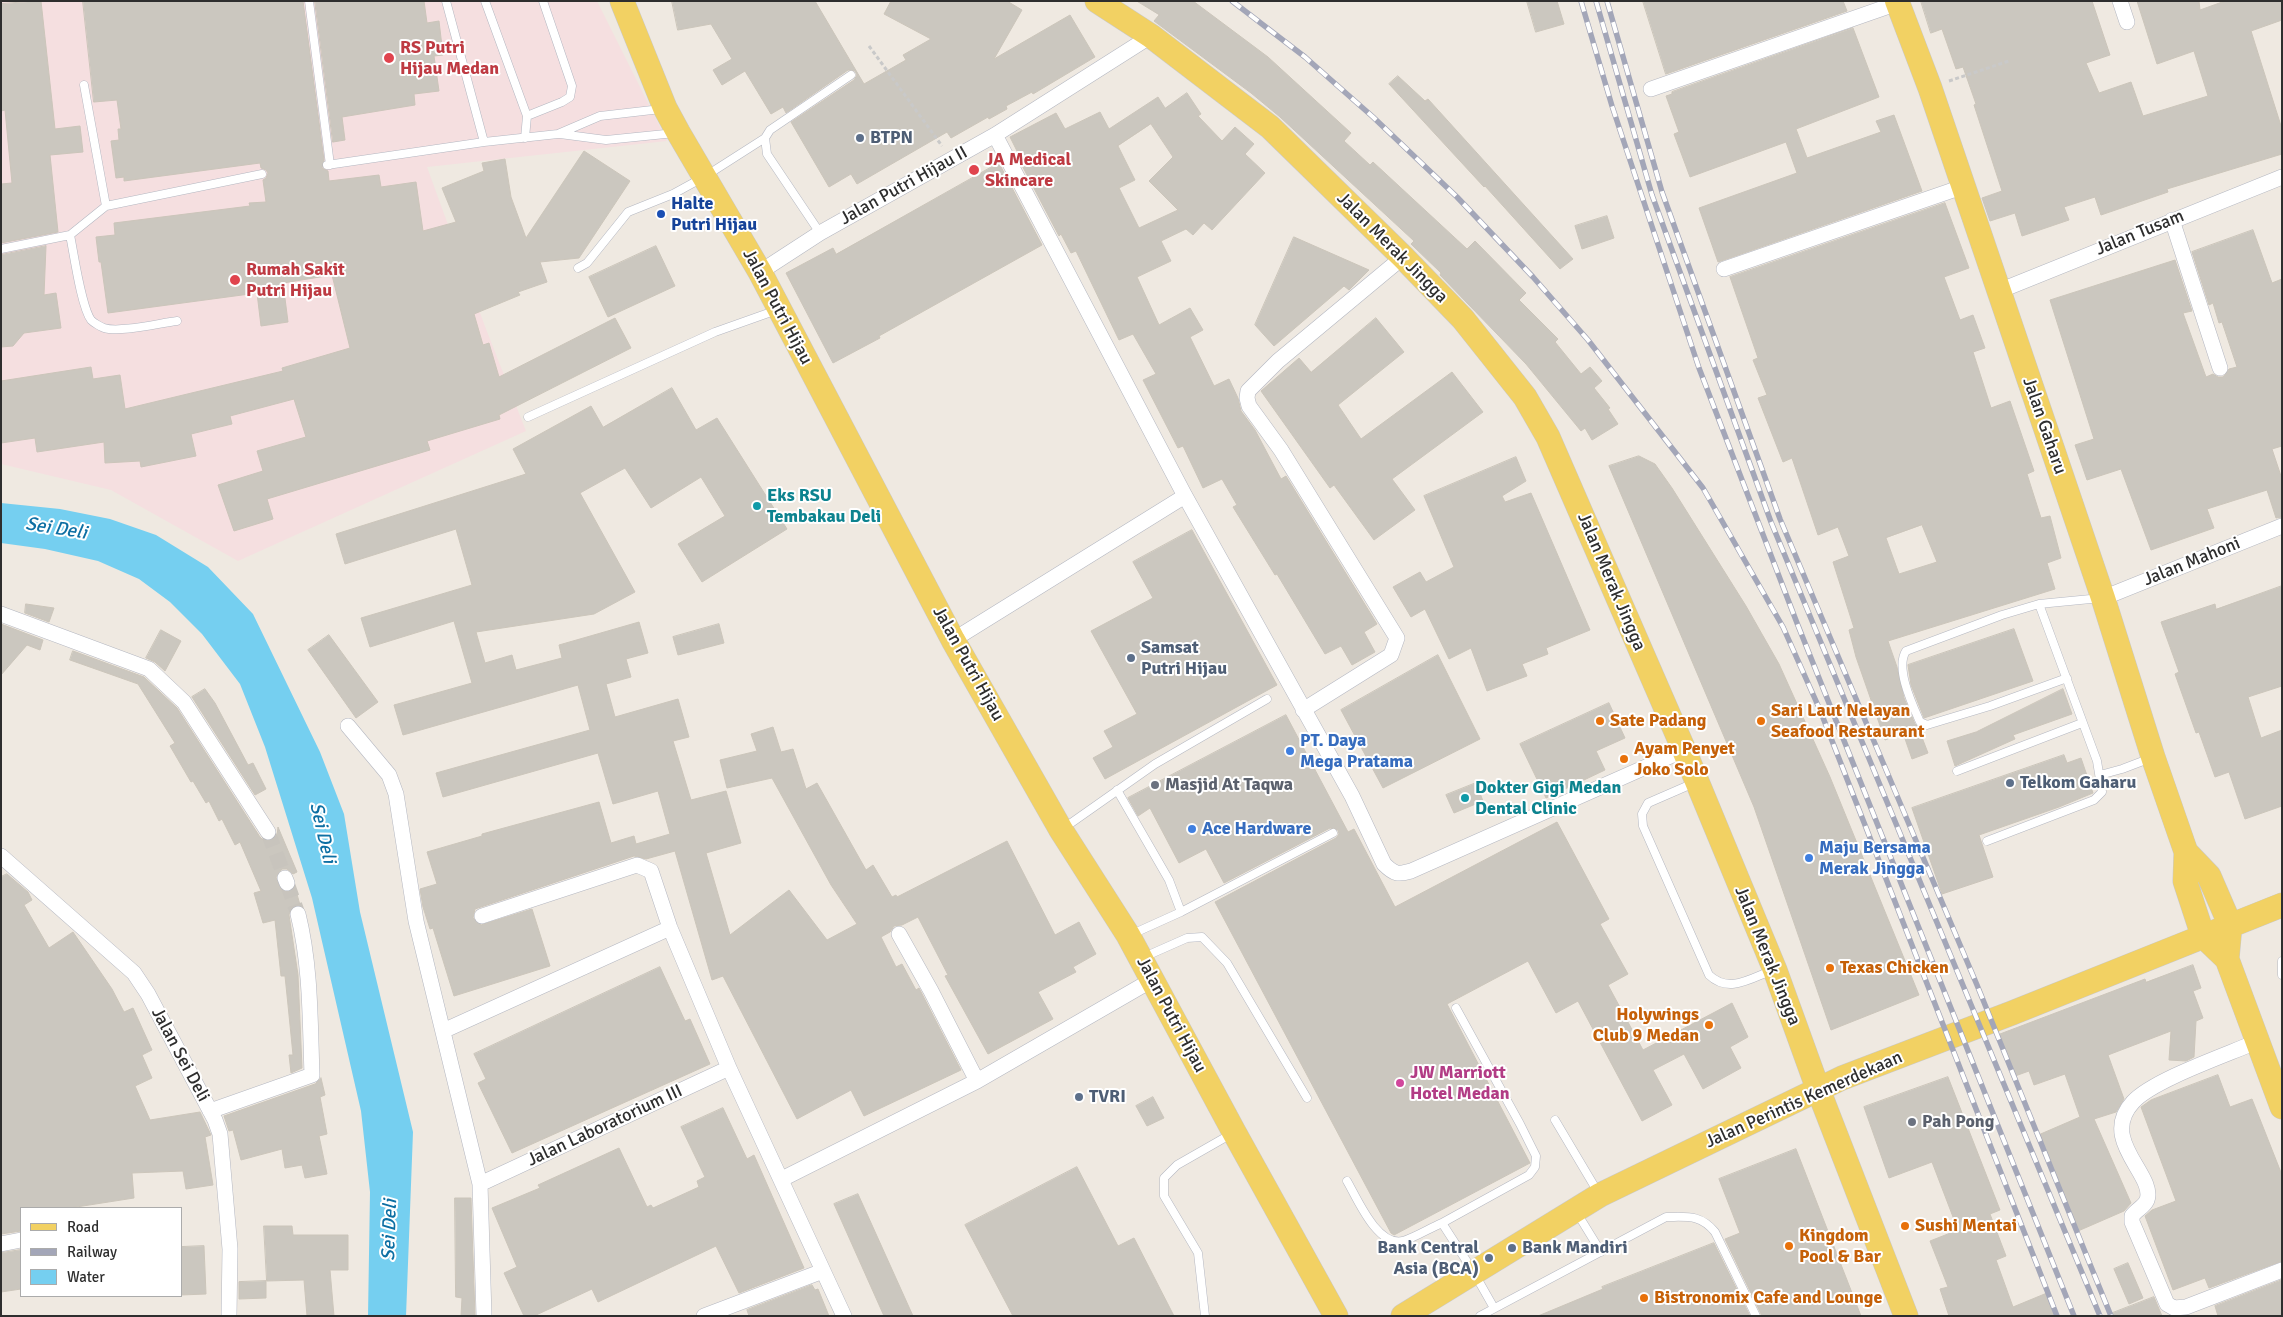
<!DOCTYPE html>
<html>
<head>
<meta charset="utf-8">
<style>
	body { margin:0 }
	#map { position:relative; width:2283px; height:1317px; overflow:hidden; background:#efe9e1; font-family:Signika,sans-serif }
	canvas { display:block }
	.frame { position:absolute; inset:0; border:2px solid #2e2e2e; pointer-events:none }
	.legend { position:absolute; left:20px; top:1207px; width:162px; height:90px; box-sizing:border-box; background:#fff; border:1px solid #ababab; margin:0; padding:6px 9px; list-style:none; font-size:15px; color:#2e2e2e }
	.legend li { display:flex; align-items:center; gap:10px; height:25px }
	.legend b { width:25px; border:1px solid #ababab }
</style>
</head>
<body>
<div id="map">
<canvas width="2283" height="1317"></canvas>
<div class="frame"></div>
<ul class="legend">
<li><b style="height:6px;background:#f2d163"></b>Road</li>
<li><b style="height:6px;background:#a3a6b8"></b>Railway</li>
<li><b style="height:14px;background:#75cff0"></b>Water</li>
</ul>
</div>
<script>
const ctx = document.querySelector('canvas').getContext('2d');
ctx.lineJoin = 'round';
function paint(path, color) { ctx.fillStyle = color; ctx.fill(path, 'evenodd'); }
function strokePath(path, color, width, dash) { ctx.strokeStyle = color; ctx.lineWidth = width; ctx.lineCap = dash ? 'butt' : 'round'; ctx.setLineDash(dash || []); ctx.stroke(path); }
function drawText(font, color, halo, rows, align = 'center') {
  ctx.font = font + ' Signika,sans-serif'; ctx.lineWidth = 4; ctx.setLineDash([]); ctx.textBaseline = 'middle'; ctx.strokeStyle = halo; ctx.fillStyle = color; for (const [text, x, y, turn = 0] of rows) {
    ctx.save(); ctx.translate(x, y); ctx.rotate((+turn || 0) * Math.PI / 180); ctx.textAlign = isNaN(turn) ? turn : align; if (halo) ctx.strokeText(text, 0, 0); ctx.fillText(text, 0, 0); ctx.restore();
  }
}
const medical = new Path2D(`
	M1,1h596l70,140 -240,26 59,162 40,102 -288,130 -127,-71 -110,-26z`);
const water = new Path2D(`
	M1,503l59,6 50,10 46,16 52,32 45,47 67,138 24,62 16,98 53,220 -7,184h-38l2,-124 -9,-81 -49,-213 -47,-151 -25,-63 -38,-50 -32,-32 -31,-23 -41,-18 -53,-12 -44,-6z`);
const building = new Path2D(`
	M41,1l14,128 25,-3 3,26 -33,3 8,77 -57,11v-59l11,-1 -7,-73 -4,1v-107z
	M83,1h220l21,159 -2,8 6,3 1,10 50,-6 2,12 35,-5 7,49 33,-9 -14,-34 42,-17 -2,-8 23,-4 6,38 15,41 58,-87 46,30 -51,77 -39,4 7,20 -29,10 2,3 -46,19 9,31 6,-2 10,34 116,-59 16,30 -132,67 1,4 -73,22 3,9 -163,49 6,20 -39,12 -16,-46 45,-14 -6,-20 49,-14 -12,-38 -64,17 2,8 -41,10 5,22 -55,11 -1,-6 -35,2 -1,-21 -67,10 -2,-14 -34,5v-62l90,-14 2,12 27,-4 5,34 158,-38 -1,-3 68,-20 -18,-73 -49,8 5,39 -27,4 -4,-33 -149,20 -7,-51h-2l-3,-25 19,-2 -1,-12 136,-17 -1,-3 17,-1 -3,-22 3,-2 2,-5 -2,-3 -5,-2 -1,-5 -136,18v-4l-8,1 -5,-37 8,-1 -1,-11h3l-4,-29 -23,2z
	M315,1h109l3,22 12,-2 4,34 -9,1 5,35 -25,3 1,11 -73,12 3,23 -12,2z
	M672,1h143l49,83 42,-24 -3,-5 28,-16 -47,-25 7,-13h116l15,9 -28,49 76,-44 25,42 -62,37 -1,-2 -26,14 1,3 -18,10 -1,-2 -37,21 -4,-6 -90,52 -6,-10 -22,13 -38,-65 63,-42 3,-5 -2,-4 -7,-1 -62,43 -3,-6 -12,7 -26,-43 -23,14 -9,-15 19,-11 -21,-35 -33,6z
	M1137,1h56l75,56 83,76 -7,8 26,24 3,-3 94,87 8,-8 51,52 -7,7 39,39 -3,3 26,32 9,-7 12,14 -8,7 16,20 -2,1 10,15 -26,16 -7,-12 -4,3 -55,-67 -86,-89 1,-2 -30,-29 3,-3 -134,-124 -29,-24 -97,-72 5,-6z
	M1527,1h30l7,23 -28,8z
	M1643,1h200l4,10 -181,63z
	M1921,1h171l18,54 -24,8 13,30 32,-11 12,34 65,-20 -14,-45 -37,13 -20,-63h62l1,9 25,-9h57v19l-31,11 31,98v25l-115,35 1,3 -67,23 -6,-18 -31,10 5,13 -47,16 -7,-23 -25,8 -8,-23 20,-7 -28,-86 2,-1 -13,-37 -7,2 -14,-40 -11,4z
	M1853,28l26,69 -83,32 11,29 74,-26 -5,-11 18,-6 28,76 -204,71 -19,-54 98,-35 -11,-31 -96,35 -16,-43 5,-2 -13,-36 6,-2v-2z
	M1398,76l27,25 3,-2 145,160 -13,10 -75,-83 -1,1 -95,-103z
	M1187,93l14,21 -3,2 24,25 13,-14 19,17 -9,10 20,19 -53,57 -8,-7 -11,12 -7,-6 -25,12 10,20 -34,16 22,48 31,-17 13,22 -13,7 24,49 15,-7 9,19 3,13 14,19 26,49 5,-3 91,148 -13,8 11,20 -23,13 -11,-19 -16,8 -48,-80 -2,1 -42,-68 4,-2 -15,-26 -19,9 -20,-42 -5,2 -35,-68 13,-6 -23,-40 -14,6 -43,-89 -5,2 -10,-19 -2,2 -43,-82 2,-1 -8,-16 46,-24 9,16 35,-17 9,17 49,-32 7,11zM1151,124l22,33 -24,24 29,29 -39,18 -20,-40 16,-8 -17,-34z
	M999,163l43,82 -163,91 1,2 -47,25 -47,-90 47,-25 3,6z
	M1945,203l24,65 -25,9 16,43 13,-5 12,33 -12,4 18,56 19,-7 24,70 -7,3 14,44 9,-2 11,42 -14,5 8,26 -167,52 9,26 7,31 11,26 3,3 10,26 -16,6 -9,-26 -18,7 -29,-83 -7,-27 5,-2 -21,-66 16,-6 -11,-29 -20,8 -26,-77 -9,4 -25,-64 9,-3 -14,-35 5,-2 -28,-81zM1922,525l15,37 -38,12 -13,-36z
	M1607,216l7,22 -32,11 -7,-23z
	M2253,230l19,53 10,-4v167l-10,3 10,30v38l-6,1 -9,-28 -60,19 7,19 -63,22 -30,-81 -34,11 -12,-35 19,-6 -44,-139 125,-40 17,51 -9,2 23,64 7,-3 5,3h5l6,-8 8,-2 -15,-45 -3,1 -6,-20 -4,2 -17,-53z
	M1294,237l75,33 -20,20 -5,-4 -70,60 -19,-21z
	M46,246l-2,49 12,-2 5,35 -37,5 -11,13 -12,1v-92z
	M656,246l19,40 -67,31 -19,-40z
	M1376,318l28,34 -66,53 23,34 91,-67 31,40 -91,67 23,31 -41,30 -40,-55 -4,3 -69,-97 38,-33 12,14z
	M672,388l24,42 21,-12 70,111 -85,53 -24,-38 47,-28 -24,-39 -50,31 -26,-40 -45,25 55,99 -41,22 -118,18 9,31 27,-8 4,15 46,-12 -3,-13 80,-23 9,31 -22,6 5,18 -25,7 9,33 63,-18 11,38 -16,4 18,59 35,-9 15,52 -35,10 24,82 59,-45 38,50 30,-16 -26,-39 -59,-107 -45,10 -7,-28 37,-9 -6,-17 22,-7 8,25 12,-3 13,40 11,-6 49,87 7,-5 19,32 4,-2 1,2 110,-56 48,94 24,-13 17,32 -23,13 3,5 -38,20 15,27 -65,35 -43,-78 3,-1 -30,-58 -16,8 -8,1 -4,6 -9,5 15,30 6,-3 14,26 3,-2 42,82 -97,46 -13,-26 -54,29 -74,-143 -11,4 -37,-129 -29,8 -12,-3 -159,53 -2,9 8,7 51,-16 18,57 -96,30 -21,-68 -3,1 -7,-22 -3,-18 17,-5 -10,-32 55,-16v-2l117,-32 12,41 23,-7 2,8 34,-10 -12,-43 -45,13 -15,-51 -155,44 -7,-24 154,-43 -12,-45 -175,50 -9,-30 78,-22 -18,-62 -84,26 -9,-29 111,-33 -16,-56 -111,35 -9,-30 190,-60 -13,-25 78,-43 12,21z
	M1639,456l16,8 17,24 74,118 33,58 51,113 89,218 -88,35 -77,-223 -145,-341z
	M1516,457l10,24 -24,15 3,6 26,-9 59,137 -44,18 2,6 -26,10 5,12 -40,15 -16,-43 -22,11 -24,-50 -14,8 -18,-30 27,-15 6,10 28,-15 -30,-71z
	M1192,530l85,155 -172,94 -12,-21 20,-11 -9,-16 33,-17 -46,-83 62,-33 -20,-36z
	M2282,586v100l-34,11 13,41 21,-8v76l-37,13 -16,-47 -14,5 -16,-45 -3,1 -21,-59 4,-2 -18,-50 54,-18 1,5z
	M26,604l28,4 -5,14 -24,-9z
	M1,624l42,16 -3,10 -13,-5 -26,30z
	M719,624l5,19 -46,12 -5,-18z
	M2014,629l19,52 -109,37 -13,-33 -3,-20z
	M161,630l20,11 -16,30 -10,-9 -9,-4z
	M329,635l49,67 -22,16 -48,-68z
	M73,651l71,26 33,31 83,129 4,4 9,-1 4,-4 1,-9 19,45 -4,2 -6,-5h-5l-6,8 6,14 8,1 5,-5 5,18 -9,2 -2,8 9,60 4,93 -11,5 -2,-18h4l-5,-50 -3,-29h-4l-6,-56 -12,3 -9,-30 7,-2 -21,-49 -5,3 -13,-26 -3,2 -10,-20 -3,2 -13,-22 -2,1 -21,-36 5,-3 -37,-59 -68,-24z
	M1438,655l42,84 -97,49 -42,-78z
	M205,689l10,14 33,62 5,-2 13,26 -11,6 -63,-98z
	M2063,689l9,25 -59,21 2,4 -60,27 -8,-25 29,-9z
	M1609,703l16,35 -29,13 9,19 -59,28 -26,-54z
	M1286,715l62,117 6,-3 41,78 162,-85 52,97 -9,5 28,50 -20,11 35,65 89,-47 16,34 -18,10 11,21 -38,21 -19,-35 -31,16 19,35 -30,16 -64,-120 -22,12 -28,-52 -81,43 83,159 -136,72 -3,-2 -176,-331 121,-64 3,-4 -1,-4 -8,-2 -106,55 -18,-34 -27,14 -29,-55 -12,8 -10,-18z
	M2064,755l3,8 14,-5 12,35 -34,14 -80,28 14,42 -51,17 -30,-86z
	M1476,783l7,18 -29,12 -8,-18z
	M7,874l21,18 4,8 -8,5 25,43 24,-16 39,57 12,23 9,-4 19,42 -10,5 10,23 -17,8 15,34 50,-8 11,23 -6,2 8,48 -27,4 -3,-18 -51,2 2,25 -64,10h-49v23l-20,3v-357z
	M2193,965l8,23 -8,3 10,27 -7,3 -2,36 -8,4 -17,-1 2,-29 -63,24 16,44 -8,13 -22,7 37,84 -7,8 -46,20 -42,-95 44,-19 -15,-43 -31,11 -5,-14 -14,5 -15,-42 145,-55 1,3z
	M660,967l25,54 5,-2 20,45 -198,89 -34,-70 8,-4 -12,-25z
	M2218,1075l12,32 22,-8 30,76v86l-73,27 -4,-10 -32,12 -28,-74 7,-6 24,-9 -35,-94 10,-7z
	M1948,1077l52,133 -10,4 16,42 -10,4 17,47 34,-14 10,23h-108l-9,-27 8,-2 -18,-46 28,-11 -26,-68 -43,16 -25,-71z
	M321,1078l4,17 -5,2 7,37 -8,2 8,38 -22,4 -3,-13 -17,3 -3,-19 -41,11 -8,-30 -4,1 -5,-15 91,-32z
	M1153,1097l11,21 -17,8 -11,-20z
	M723,1108l24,51 7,-4 50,113 -65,25 -23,-47 -118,56 -6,-13 -58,27h-10l-20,-43 13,-6 -25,-59 48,-20 -2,-3 81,-37 28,59 4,-2 2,3 46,-21 -2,-6 8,-4 -24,-50z
	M1796,1149l65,167h-99l-37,-77 15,-6 -21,-54z
	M1077,1167l41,79 16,-8 40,78h-161l-48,-91z
	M858,1194l55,122h-29l-50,-112z
	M455,1198h16l4,118h-14l1,-18 -6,-1z
	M264,1226h28l1,9h55v35h-18l4,46h-27l-3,-36 -37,1z
	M1714,1243l36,73h-212l65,-27 -1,-2z
	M204,1246l2,48 -25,1v-48z
	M21,1250v39l-20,3v-39z
	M2128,1263l15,35 -14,6 -15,-35z
	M2282,1280v36h-64l-3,-10z
	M266,1281v17l-27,1v-17z
	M812,1285l3,5 3,-1 11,27h-80l-2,-6z
	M2154,1297l8,19h-52v-2z`);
const minorTunnel = new Path2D(`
	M268,832l17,46
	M287,883l11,31`);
const path = new Path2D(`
	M869,46l73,100
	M1949,81l60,-20`);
const service = new Path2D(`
	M309,1l21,164
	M446,1l38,141
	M485,1l42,115 -2,22
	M84,85l22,121 -36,29c4,19 11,71 21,85 3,3 10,7 13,8 16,5 56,-5 73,-7
	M527,116l35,-14 8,-5 2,-11 -29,-85
	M560,134l46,6 69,-7
	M327,165l157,-23 74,-8 42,-18 61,-7
	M106,206l156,-32
	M820,233l-53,-79 -2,-16 5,-8 81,-55
	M1,249l69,-14
	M578,268l9,-5 41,-51 45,-18 31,-17 61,-39
	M528,417l187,-85 62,-22
	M2039,604l-37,11 -96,36c-11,17 6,53 14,71l7,3 63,-19 77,-28
	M1957,771l125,-48
	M2100,775l22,-6 29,-11
	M1694,783l-46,20 -6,11 1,12 66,149c20,19 42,3 64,-5
	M1117,790l52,90 12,32 -51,23
	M1064,828l91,-64 112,-65
	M1987,841l107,-41 8,-8 -5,-31 -58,-157 62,-6
	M1181,912l152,-79
	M1144,957l43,-19 15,-1 25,26 80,135
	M2282,961v14
	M1555,1120l44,74
	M1347,1181c10,17 30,66 56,60 13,-4 27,-13 39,-18l31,48 21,37
	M1577,1213l24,39
	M1442,1223l87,-48 6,-8 1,-11 -16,-32 -64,-116
	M1205,1316l-7,-63 -34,-57v-18l13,-13 56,-32
	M1480,1316l186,-99c21,0 34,-3 49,15l41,84`);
const minor = new Path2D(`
	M2120,1l7,21
	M1651,89l247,-86
	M995,135l190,361 167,300 32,68c10,10 14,11 27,7l273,-121
	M2172,220l48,148
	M1724,269l238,-82
	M760,272l60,-39 175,-98 156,-99
	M1999,291l283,-114
	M2103,598l179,-72
	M1,614l148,55 35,33 84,130
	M953,640l232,-144
	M1303,710l88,-55 6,-17 -116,-188 -32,-44 -2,-8 1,-7 30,-30 125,-104
	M348,726l41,49 7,19 20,127 64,263 4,132
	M1,856l133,117 14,21 67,126 5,14 10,115 -1,67
	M285,878l2,5
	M482,916l155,-51 14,6 19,57 59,140 115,248
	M899,934l32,57 46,90
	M443,1031l227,-103
	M2256,1042c-30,13 -103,38 -123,60 -35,38 23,73 14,98 -3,7 -11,10 -15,16v6l35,82 7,4 12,-1 96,-37
	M210,1111l102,-36c-2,-53 -1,-109 -14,-161
	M782,1179l195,-98 175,-101
	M480,1184l249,-116
	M1,1244l20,-4
	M704,1316l119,-45`);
const primary = new Path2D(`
	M622,1l43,107 13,24 82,140 193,368 108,190 67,105 106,197 102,184
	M1097,1l54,35 119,91 133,130 60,62 62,78 23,40 136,313 91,220 43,119 88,227
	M1897,1l33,87 69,203 104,307 50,159 33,95 -1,29 18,55 24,23
	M2186,852l23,24 16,37 5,13 -3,33 55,148
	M1403,1316l197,-121 242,-117 170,-65 270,-108`);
const rail = new Path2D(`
	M1232,1l73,56 68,60 84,80 76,80 55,63 115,148 80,139 37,83 237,606
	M1581,1l31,105 87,262 98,255 277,693
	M1596,1l56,194 119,327 329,794
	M1607,1l55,191 118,327 197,466 134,331`);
const markers = [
	[389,58,6,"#e0444e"],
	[860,138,5,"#5c6f8a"],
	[974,170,6,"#e0444e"],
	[661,214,5,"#1a4fb4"],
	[235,280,6,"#e0444e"],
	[757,506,5,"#0f9aa8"],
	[1131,658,5,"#5c6f8a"],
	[1600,721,5,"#e8710a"],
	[1761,721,5,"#e8710a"],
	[1290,751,5,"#3f7fe0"],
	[1624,759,5,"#e8710a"],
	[2010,783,5,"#5c6f8a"],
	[1155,785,5,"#6b7280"],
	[1465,798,5,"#0f9aa8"],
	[1192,829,5,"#3f7fe0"],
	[1809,858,5,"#3f7fe0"],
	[1830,968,5,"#e8710a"],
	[1709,1025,5,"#e8710a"],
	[1400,1083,5,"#d1479c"],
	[1079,1097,5,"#5c6f8a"],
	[1912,1122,5,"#6b7280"],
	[1905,1226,5,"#e8710a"],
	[1789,1246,5,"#e8710a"],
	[1512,1248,5,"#5c6f8a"],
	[1489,1258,5,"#5c6f8a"],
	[1644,1298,5,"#e8710a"]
];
const healthNames = [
	["RS Putri",400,48],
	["Hijau Medan",400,69],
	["JA Medical",985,160],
	["Skincare",985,181],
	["Rumah Sakit",246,270],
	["Putri Hijau",246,291]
];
const serviceNames = [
	["BTPN",870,138],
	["Samsat",1141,648],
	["Putri Hijau",1141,669],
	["Telkom Gaharu",2020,783],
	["TVRI",1089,1097],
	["Bank Central",1479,1248,"right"],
	["Asia (BCA)",1479,1269,"right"],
	["Bank Mandiri",1522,1248]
];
const streetNames = [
	["Jalan Putri Hijau II",904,186,-29],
	["Jalan Tusam",2140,233,-22],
	["Jalan Merak Jingga",1392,248,45],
	["Jalan Putri Hijau",777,307,62],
	["Jalan Gaharu",2044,426,71],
	["Jalan Mahoni",2192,562,-22],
	["Jalan Merak Jingga",1611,582,67],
	["Jalan Putri Hijau",968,664,61],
	["Jalan Merak Jingga",1767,956,68],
	["Jalan Putri Hijau",1171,1015,62],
	["Jalan Sei Deli",180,1055,62],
	["Jalan Perintis Kemerdekaan",1804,1100,-24],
	["Jalan Laboratorium III",605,1126,-25]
];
const transitNames = [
	["Halte",671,204],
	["Putri Hijau",671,225]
];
const cultureNames = [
	["Eks RSU",767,496],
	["Tembakau Deli",767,517],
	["Dokter Gigi Medan",1475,788],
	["Dental Clinic",1475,809]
];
const foodNames = [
	["Sari Laut Nelayan",1771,711],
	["Seafood Restaurant",1771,732],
	["Sate Padang",1610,721],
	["Ayam Penyet",1634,749],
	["Joko Solo",1634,770],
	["Texas Chicken",1840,968],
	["Holywings",1699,1015,"right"],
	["Club 9 Medan",1699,1036,"right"],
	["Sushi Mentai",1915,1226],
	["Kingdom",1799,1236],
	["Pool & Bar",1799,1257],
	["Bistronomix Cafe and Lounge",1654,1298]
];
const shopNames = [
	["PT. Daya",1300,741],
	["Mega Pratama",1300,762],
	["Ace Hardware",1202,829],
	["Maju Bersama",1819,848],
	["Merak Jingga",1819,869]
];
const worshipNames = [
	["Masjid At Taqwa",1165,785],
	["Pah Pong",1922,1122]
];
const hotelNames = [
	["JW Marriott",1410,1073],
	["Hotel Medan",1410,1094]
];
const waterNames = [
	["Sei Deli",56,529,9],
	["Sei Deli",322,833,77],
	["Sei Deli",390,1230,-88]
];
paint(medical, '#f5dfe0');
paint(water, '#75cff0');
paint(building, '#cbc7bf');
strokePath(building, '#cbc5ba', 1);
strokePath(minorTunnel, '#c8c4bd', 15, [15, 8]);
strokePath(service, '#b4b7c1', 9);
strokePath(minor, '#b4b7c1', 16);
strokePath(primary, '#c9c9c9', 25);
strokePath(path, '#c9c9c9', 3, [4, 2.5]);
strokePath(service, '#fff', 8);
strokePath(minor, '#fff', 15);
strokePath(primary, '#f2d163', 24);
strokePath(rail, '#a3a6b8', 5.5);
strokePath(rail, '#fff', 4, [11]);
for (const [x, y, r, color] of markers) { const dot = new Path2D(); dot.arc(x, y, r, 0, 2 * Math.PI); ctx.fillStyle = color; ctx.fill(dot); strokePath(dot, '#fff', 2); }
drawText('bold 18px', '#be3a42', '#fff', healthNames, 'left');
drawText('bold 18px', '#4e5e75', '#fff', serviceNames, 'left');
drawText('18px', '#2e2e2e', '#fff', streetNames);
drawText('bold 18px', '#164399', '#fff', transitNames, 'left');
drawText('bold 18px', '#0d838f', '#fff', cultureNames, 'left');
drawText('bold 18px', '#c56008', '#fff', foodNames, 'left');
drawText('bold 18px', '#366cbe', '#fff', shopNames, 'left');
drawText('bold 18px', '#5b616d', '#fff', worshipNames, 'left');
drawText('bold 18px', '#b23c85', '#fff', hotelNames, 'left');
drawText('italic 19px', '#0d6fa3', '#fff', waterNames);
</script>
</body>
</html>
